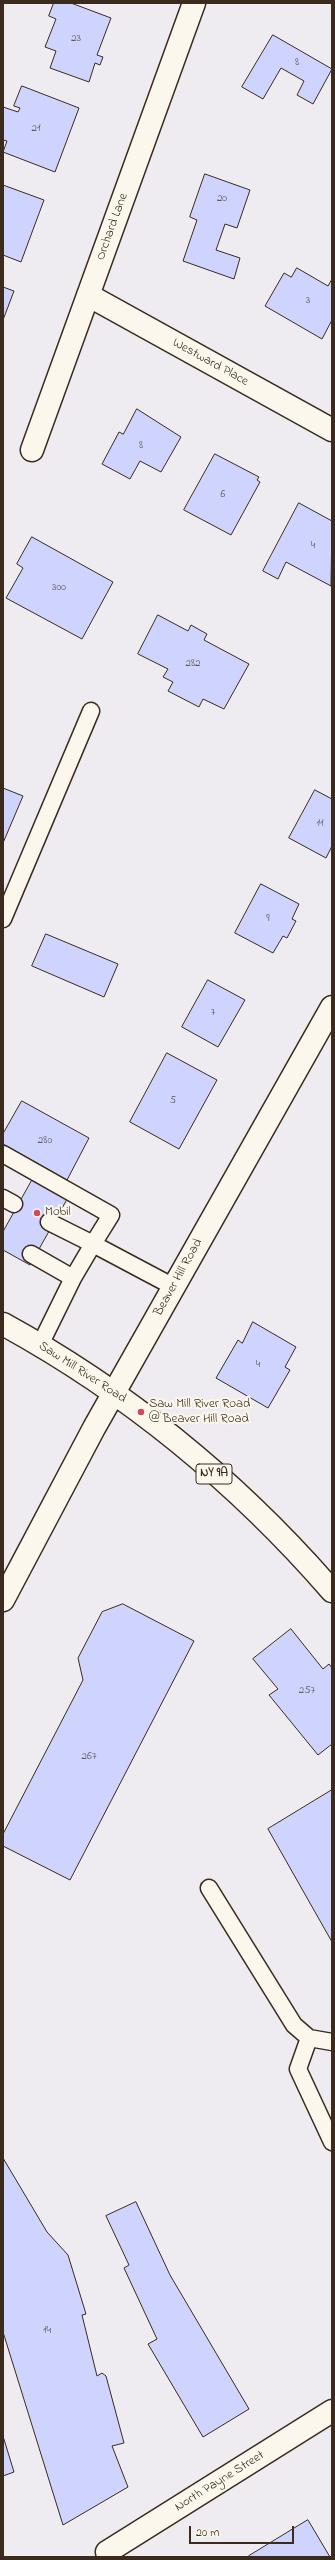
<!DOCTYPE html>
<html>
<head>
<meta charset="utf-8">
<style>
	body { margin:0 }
	#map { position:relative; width:335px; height:2560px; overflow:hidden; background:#eeecf1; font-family:"Indie Flower",sans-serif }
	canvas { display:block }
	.frame { position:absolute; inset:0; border:4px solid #3b2a1e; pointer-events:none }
	.scale { position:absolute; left:189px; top:2526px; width:105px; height:18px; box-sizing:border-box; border:2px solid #3b2a1e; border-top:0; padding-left:5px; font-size:12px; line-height:14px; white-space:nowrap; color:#3b2a1e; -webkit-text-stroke:3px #fbf7ec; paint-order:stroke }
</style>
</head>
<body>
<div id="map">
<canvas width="335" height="2560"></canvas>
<div class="frame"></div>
<div class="scale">20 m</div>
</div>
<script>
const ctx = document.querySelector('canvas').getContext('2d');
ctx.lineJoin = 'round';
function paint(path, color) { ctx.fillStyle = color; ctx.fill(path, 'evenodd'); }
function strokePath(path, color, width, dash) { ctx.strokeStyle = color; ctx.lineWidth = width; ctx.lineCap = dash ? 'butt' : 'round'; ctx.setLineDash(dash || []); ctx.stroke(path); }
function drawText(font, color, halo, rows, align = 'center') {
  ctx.font = font + ' "Indie Flower",sans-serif'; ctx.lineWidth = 4; ctx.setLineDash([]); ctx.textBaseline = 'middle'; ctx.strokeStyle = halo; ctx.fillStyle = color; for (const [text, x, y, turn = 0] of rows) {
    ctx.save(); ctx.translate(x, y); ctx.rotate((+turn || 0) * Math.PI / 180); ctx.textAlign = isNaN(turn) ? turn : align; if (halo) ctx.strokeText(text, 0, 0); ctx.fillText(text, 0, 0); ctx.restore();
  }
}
const building = new Path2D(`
	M54,3h17l40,15 -14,37 6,2 -3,8 -5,-2 -6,19 -39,-14 6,-17 -11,-4 11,-28 -7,-3z
	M273,35l59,34 -19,35 -16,-9 7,-14 -23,-13 -18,31 -21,-12z
	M22,86l57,22 -24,64 -52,-20 4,-11 -4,-1v-33l15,5 2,-4 -6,-2z
	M205,174l45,16 -13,38 -12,-4 -9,26 24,8 -6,21 -51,-18 14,-41 -7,-3z
	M3,185l41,15 -23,62 -18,-7z
	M297,268l31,18 4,-7v41l-10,19 -57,-33 19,-33 7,4z
	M3,287l11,4 -11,29z
	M137,409l44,28 -20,35 -21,-11 -10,18 -28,-15 17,-32 4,2z
	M215,454l44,23 -2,3 3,2 -29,53 -47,-25z
	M299,503l33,18 -1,65 -45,-24 -8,17 -15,-8z
	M32,537l81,45 -31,57 -76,-41 17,-30 -6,-4z
	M158,615l30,16 3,-6 16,9 -3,6 45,24 -25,45 -21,-10 -4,8 -31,-16 5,-9 -10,-5 5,-8 -30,-15z
	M3,788l20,8 -20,47z
	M315,790l17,9v47l-6,12 -37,-20z
	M261,884l38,20 -7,15 4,2 -9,17 -4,-2 -10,17 -38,-20z
	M46,934l72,30 -14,33 -72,-31z
	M208,980l37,20 -27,47 -36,-20z
	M167,1053l50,27 -38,69 -49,-27z
	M22,1101l67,37 -22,42 -64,-36v-10z
	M35,1175l35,19 -40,71 -27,-15v-18z
	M253,1322l43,25 -11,20 5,3 -22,38 -52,-30 22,-38 4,3z
	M123,1604l71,37 -124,239 -67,-34v-12l80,-154 -5,-22 24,-46z
	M291,1629l32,40 6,-5 3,4v76l-14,11 -49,-60 9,-6 -25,-30z
	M332,1790v152l-64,-113z
	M3,2158l44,74 21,23 18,59 -4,1 15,61 5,-3 4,3 18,67 -12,3 16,41 -65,38 -60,-193z
	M136,2202l34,73 79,134 -46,28 -55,-93 9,-5 -33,-71 5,-3 -23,-49z
	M3,2436l11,36 -11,4z
	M308,2520l22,37h-80l-1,-1z`);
const lane = new Path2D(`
	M3,919l88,-208
	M3,1154l108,61 -18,29 -44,-22
	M3,1198l11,6
	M31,1254l42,24 -33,67
	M73,1278l20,-34 81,43
	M209,1888l85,137 15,13 23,4
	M309,2038l-11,31 34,73`);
const street = new Path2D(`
	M88,295l244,135
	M32,450l162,-447
	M3,1600l91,-172 238,-421
	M110,2557l-3,-5 225,-141`);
const primary = new Path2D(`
	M3,1324c124,68 236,160 329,267`);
const markers = [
	[37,1213,4,"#d1495b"],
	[141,1412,4,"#d1495b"]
];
const numberNames = [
	["23",76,39],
	["8",297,63],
	["21",36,129],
	["20",222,199],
	["3",308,301],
	["8",141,446],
	["6",223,495],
	["4",313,546],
	["300",59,588],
	["282",193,664],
	["11",320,824],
	["9",268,919],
	["7",213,1013],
	["5",173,1101],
	["280",45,1141],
	["4",258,1365],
	["257",307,1691],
	["267",89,1757],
	["14",47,2331]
];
const shields = [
	[214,1474,36]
];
const shieldNames = [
	["NY 9A",214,1474]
];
const streetNames = [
	["Orchard Lane",113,227,-70],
	["Westward Place",210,363,29],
	["Beaver Hill Road",179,1278,-61],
	["Saw Mill River Road",82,1373,33],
	["North Payne Street",220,2482,-32]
];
const poiNames = [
	["Mobil",45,1213],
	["Saw Mill River Road",149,1405],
	["@ Beaver Hill Road",149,1420]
];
paint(building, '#ced4fd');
strokePath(building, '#3b2a1e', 1);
strokePath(lane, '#3b2a1e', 19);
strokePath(street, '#3b2a1e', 25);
strokePath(primary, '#3b2a1e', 25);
strokePath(lane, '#fbf7ec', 16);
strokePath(street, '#fbf7ec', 22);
strokePath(primary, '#fbf7ec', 22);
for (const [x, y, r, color] of markers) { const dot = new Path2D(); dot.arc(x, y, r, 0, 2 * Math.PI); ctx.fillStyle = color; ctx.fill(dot); strokePath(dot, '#fbf7ec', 1.5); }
drawText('11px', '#605456', null, numberNames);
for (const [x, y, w] of shields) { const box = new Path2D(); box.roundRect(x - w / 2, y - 10, w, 20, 3); ctx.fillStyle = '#fbf7ec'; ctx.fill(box); strokePath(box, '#3b2a1e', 1); }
drawText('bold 12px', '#3b2a1e', null, shieldNames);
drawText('13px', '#3b2a1e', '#fbf7ec', streetNames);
drawText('13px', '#3b2a1e', '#fbf7ec', poiNames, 'left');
</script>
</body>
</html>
